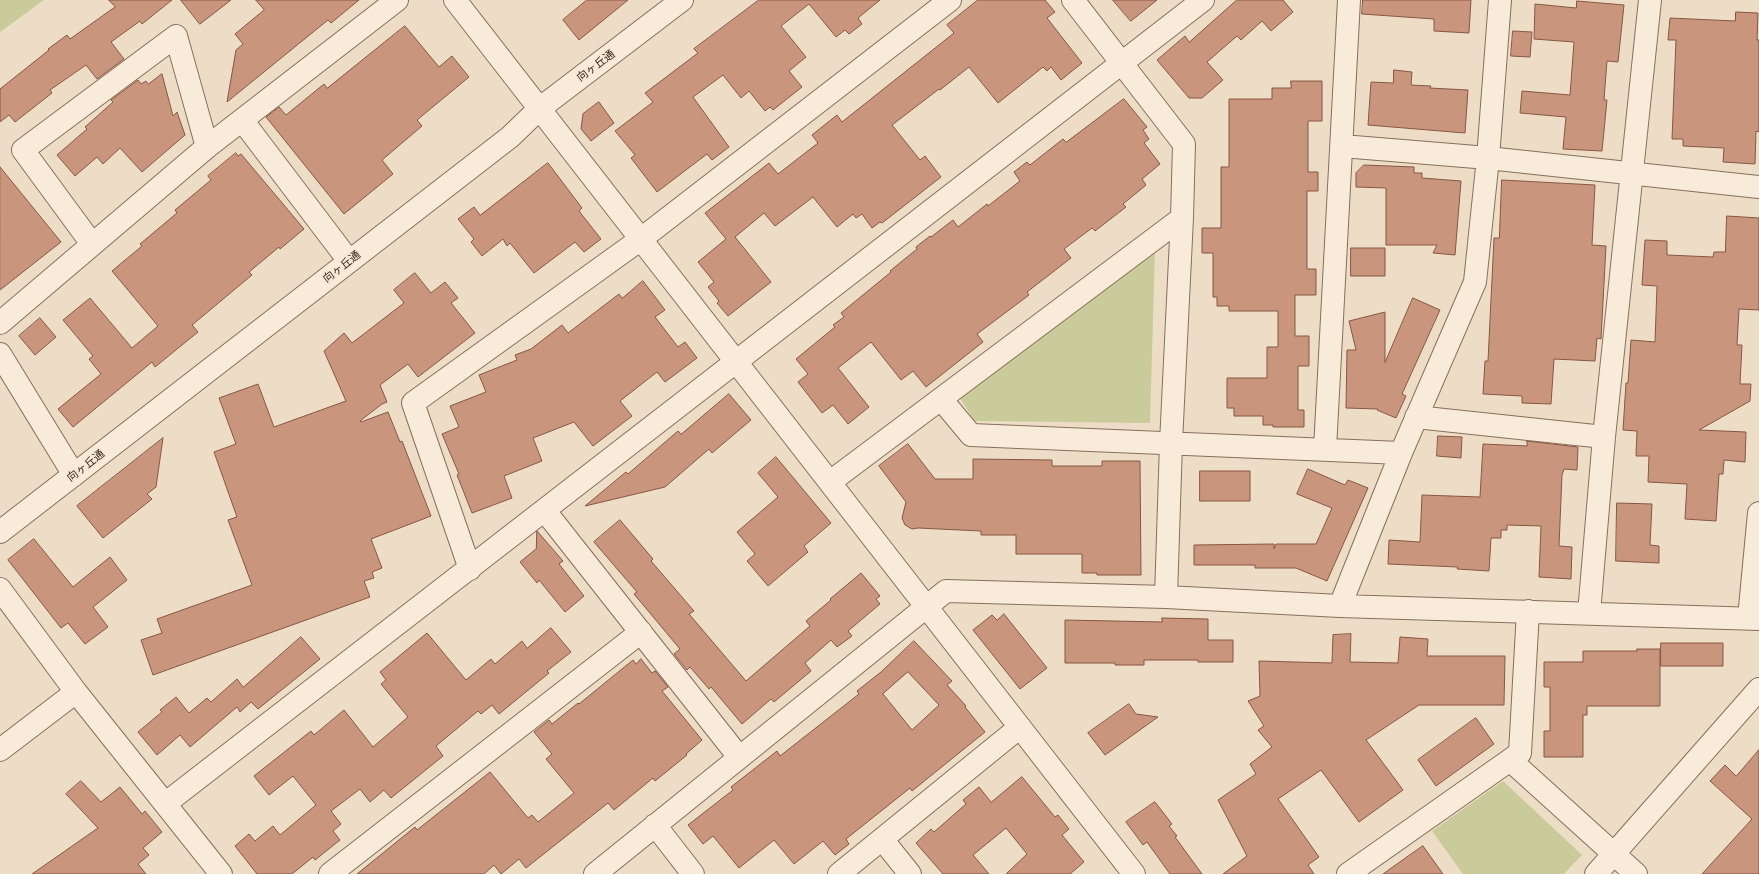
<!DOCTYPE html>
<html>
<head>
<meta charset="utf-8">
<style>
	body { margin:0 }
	canvas { display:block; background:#edddc6 }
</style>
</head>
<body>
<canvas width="1759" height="874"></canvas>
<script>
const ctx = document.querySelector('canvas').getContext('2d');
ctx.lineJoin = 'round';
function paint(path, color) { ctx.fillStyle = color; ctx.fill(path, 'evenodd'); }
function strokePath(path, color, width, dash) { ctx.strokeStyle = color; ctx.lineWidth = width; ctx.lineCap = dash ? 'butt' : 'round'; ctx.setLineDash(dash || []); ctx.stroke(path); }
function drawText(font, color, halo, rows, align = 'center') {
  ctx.font = font + ' Lora,"Noto Sans JP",serif'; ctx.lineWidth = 3.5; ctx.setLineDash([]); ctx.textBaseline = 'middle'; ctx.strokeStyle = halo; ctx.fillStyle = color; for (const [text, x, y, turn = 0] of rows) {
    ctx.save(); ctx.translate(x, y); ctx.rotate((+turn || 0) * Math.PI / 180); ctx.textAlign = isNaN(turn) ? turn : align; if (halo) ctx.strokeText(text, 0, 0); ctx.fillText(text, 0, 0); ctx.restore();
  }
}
const green = new Path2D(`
	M0,0h44l-44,32z
	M1155,249l-5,174 -176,-2 -17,-28z
	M1503,781l79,74 -18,19h-101l-31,-43z`);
const building = new Path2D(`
	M109,0h63l-30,24 -2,-3 -29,21 13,17 -27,20 -11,-14 -36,25 2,3 -37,29 -6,-7 -9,7v-33l49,-39 -1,-1 19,-14 3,4 45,-32z
	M181,0h50l-31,24z
	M256,0h103l-28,23 -3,-3 -101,82 9,-52 7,-6 -8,-10 29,-24z
	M587,0h41l-49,40 -16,-20z
	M759,0h121l-22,18 4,6 -13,10 -4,-4 -9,7 -27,-33 -28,22 25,31 -17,14 13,16 -29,23 -3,-3 -5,4 -16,-20 -8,7 -18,-23 -30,22 36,50 -17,13 -5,-6 -50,38 -26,-34 4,-3 -20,-24 38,-29 -8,-9 53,-40 -4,-4z
	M978,0h67l10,12 -8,6 35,45 -21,17 -10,-13 -4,4 -4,-4 -45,36 -29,-36 -29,23 -1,-1 -47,36 28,35 5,-4 16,21 -59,46 -2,-1 -8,6 -10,-14 -6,4 -3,-4 -16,13 -24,-30 -38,29 -11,-13 -29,24 36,45 -43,34 -11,-13 2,-2 -11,-14 6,-5 -16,-20 28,-23 -21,-26 64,-50 9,11 40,-31 -6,-8 25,-20 5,7 112,-89 -7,-8z
	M1113,0h44l-26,21z
	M1237,0h46l10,12 -22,19 -9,-10 -21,19 -4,-4 -30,26 16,18 -21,18h-13l-32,-38 28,-24 4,6z
	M1363,0h108l-2,33 -35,-2v-12l-72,-5z
	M1577,1l47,4 -6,57 -11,-1 -3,39h3l-5,51 -39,-2 3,-32 -46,-4 2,-22 48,4 4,-53 -40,-3 1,-35 41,4z
	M1736,12l22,1 -1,27h2v92l-3,-1 -1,33 -32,-2 1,-14 -41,-2v-7h-11l4,-99h-8l2,-22 65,3z
	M405,26l34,41 13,-11 17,21 -52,43 5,6 -40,34 11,14 -49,40 -78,-97 13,-10 7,8 38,-31 3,4z
	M1513,31l19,1 -2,25 -19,-1z
	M1394,70l18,2 -1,13 20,1 -1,2 38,2 -3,43 -97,-8 3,-43 22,1z
	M162,74l11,42 4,-4 8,23 -43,37 -22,-24 -17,16 -6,-7 -22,19 -18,-21 30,-26 -2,-2 28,-25 -2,-2 27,-20 3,4 5,-3 2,3z
	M1291,81h31v40h-14v51h10v19h-11v78h9v26h-21v41h14v30h-11v44h6v17h-31v-2h-10v-9h-29v-8h-7v-30h40v-31h11v-36h-49v-5h-12v-9h-4v-44h-11v-25h19v-61h8v-68h43v-11h19z
	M1124,99l23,28 -4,3 6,9 -5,4 16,21 -18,15 4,6 -23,19 3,3 -31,24 -3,-3 -28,21 7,9 -44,34 2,3 -52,39 6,8 -57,45 -13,-16 -12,9 -30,-38 -33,26 31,39 -21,17 -15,-19 -11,8 -24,-31 10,-8 -12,-15 39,-32 -2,-2 11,-8 -3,-4 50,-41 -1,-1 27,-22 -1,-2 14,-11 1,1 22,-17 5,7 29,-23 1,2 32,-25 -6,-9 13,-10 3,3 33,-26 3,3z
	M599,102l15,21 -23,18 -10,-12 2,-15z
	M236,153l2,3 3,-2 63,75 -24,20 -1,-2 -30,25 3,3 -60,50 6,7 -43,35 -3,-5 -79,65 -15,-18 43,-35 -12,-15 4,-3 -30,-36 27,-22 42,50 26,-22 -46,-55 30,-25 -2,-2 37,-31 -2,-3 36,-30 -3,-4z
	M548,163l34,45 -3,3 22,28 -17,13 -9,-10 -41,31 -24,-30 -3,3 -4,-7 -21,17 -11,-14 3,-3 -16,-20 16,-12 6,8z
	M1364,165l50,2v6h8v5l39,3 -6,74 -22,-2 4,-8h-51v-57l-30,-1v-14z
	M0,167l61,75 -61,48z
	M1502,180l93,5 -3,60 14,1 -5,93 -4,-1 -2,23 -41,-2 -3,45 -29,-1v-7l-39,-2 2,-33h3l6,-123h5z
	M1727,216l32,2v92l-20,-1 -2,36h5l-2,39h11l-1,17 -51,29 47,2 -1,30 -21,-2 -1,14h-4l-3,47 -31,-2 2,-35 -39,-2 1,-26h-13l1,-25 -14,-1 3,-47h2l3,-43 24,2 2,-56 -15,-1 3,-45 22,1v14l46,2 1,-5h11z
	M1351,248h34v28h-34z
	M415,273l16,20 14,-11 13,16 -7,5 24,30 -57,44 -10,-13 -28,21 7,17 -5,2 -22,17 1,1 27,-10 12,30 2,-1 29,75 -60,23 11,29 -10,4 2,6 -10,3 6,16 -217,78 -12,-35 21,-7 -5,-14 95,-34 -24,-65 9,-3 -23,-65 22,-8 -17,-46 39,-14 16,43 72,-26 -22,-50 20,-18 8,10 52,-40 -10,-13z
	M643,281l22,29 -10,7 23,30 7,-5 12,16 -32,24 -8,-10 -37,29 12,15 -39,30 -19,-24 -41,16 9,23 -38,15 8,22 -40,15 -15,-38 2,-1 -17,-40 17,-7 -9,-21 36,-14 -7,-17 38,-15 -2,-5 16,-6 31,-24 6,8 51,-39 3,4z
	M1413,298l27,12 -38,84 4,2 -10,22 -19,-8 1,-1 -32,-1 1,-58h9l-7,-29 36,-9v50z
	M40,318l16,19 -21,18 -16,-19z
	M729,394l22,26 -39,33 -3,-4 -44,38 -80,19 41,-34 2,2 50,-43 3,3z
	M1438,436l24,1 -1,21 -24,-2z
	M163,438l-7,49 -9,7 5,5 -49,39 -26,-32z
	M1527,441l51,6 -1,23 -13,-1 -2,6 -3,71 13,1 -1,32 -32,-2 2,-51 -34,-1v5h-6v8h-10l-2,33 -32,-2 1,-2 -70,-3 1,-24 31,2 2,-47 58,2 3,-53 44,2z
	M908,444l27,35h38v-20l79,1v6h50v-5h38l1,114h-44v-2h-15v-19h-66v-19h-35v-4l-63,-3 -6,1 -7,-4 -3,-7 4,-16 -27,-36z
	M776,457l55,66 -27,23 4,6 -40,34 -21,-25 8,-7 -18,-22 41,-35 -20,-24z
	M1308,469l37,16 3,-5 20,8 -41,93 -31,-13h-41v-3h-61v-20l80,-1v5l2,-5h40l16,-36 -35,-14z
	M1200,471h50v30h-50z
	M1617,503l35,1 -2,41 9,1v17l-43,-2z
	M620,520l33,39 -2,2 43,50 -5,3 57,67 64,-55 -4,-5 25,-21 -1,-1 31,-26 19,23 -4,3 4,5 -32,27 4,5 -15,11 -6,-7 -26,23 6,8 -37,31 -3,-3 -29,25 -31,-37 -2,2 -19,-22 -3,3 -13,-16 6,-5 -46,-55 3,-2 -43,-50z
	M537,531l26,30 -4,3 25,32 -19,16 -26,-32 -2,3 -17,-21 16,-13z
	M34,539l39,48 37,-30 17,23 -34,27 15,20 -23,17 -17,-21 -7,5 -53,-68z
	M1004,614l43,54 -27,21 -47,-59 19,-15 5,5z
	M1162,618l46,1v21h25v22h-35v-2h-54v5h-29v-2h-50v-43l97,2z
	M551,628l20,24 -24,19 2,2 -50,41 -7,-9 -11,9 -3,-3 -42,35 7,10 -52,42 -7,-8 -14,12 -10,-13 -29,22 10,13 -8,7 7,9 -25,20 -2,-3 -21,17h-35l-22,-28 14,-12 6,7 18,-15 7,9 36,-30 -23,-29 -24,19 -15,-19 57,-45 3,4 30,-25 29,37 35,-30 -27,-33 5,-4 -6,-8 47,-39 39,47 25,-21 4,5 27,-23 5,7z
	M1351,634l-1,28 48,1 2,-26 28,2 -1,17h78l-1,49h-85l-53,35 37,50 -44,32 -38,-52 -43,29 41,58 -11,8 6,9h-91l24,-18 -29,-56 38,-26 -6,-10 22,-17 -14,-17 6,-4 -16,-25 12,-5 -1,-35 73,2 1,-28z
	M301,637l19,22 -62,50 -7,-7 -11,10 -3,-5 -47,40 -10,-12 -23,20 -19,-23 24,-20 -2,-2 16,-13 13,16 18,-15 4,4 26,-23 6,8z
	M914,641l38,40 -5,4 19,21 -1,1 20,25 -73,59 -2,-3 -64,51 3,5 -14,11 -12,-14 -29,23 -20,-24 -35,28 -26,-32 -10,8 -15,-19 45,-35 -2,-3 46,-36 3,5 79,-62 -2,-3 24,-19zM908,672l31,33 -27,25 -29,-36z
	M1661,643h62v23h-62z
	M1637,649h23v57h-73v9h-4v42h-39v-26h6v-44h-6v-25h39v-11h54z
	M641,659l11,14 3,-2 13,16 -6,4 40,49 -16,14 1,1 -32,26 -2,-3 -39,32 -6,-7 -82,65 -7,-9 -18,15 -7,-9 -10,9h-127l58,-47 2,3 73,-58 38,46 4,-3 6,7 36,-29 -28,-34 6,-5 -18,-22 15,-12 3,4 26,-21 1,1 54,-44 3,4z
	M1129,704l7,10 22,3 -53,38 -17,-22z
	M1476,718l18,26 -58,42 -18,-26z
	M1759,750v124h-57l50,-55 -42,-38 15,-16 11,11z
	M1022,777l33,40 3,-2 11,14 -7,6 22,27 -14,12h-64l21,-20 -21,-26 -33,27 16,19h-46l-27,-31 15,-14 3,3 32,-28 -3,-4 16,-13 12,15z
	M81,781l20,21 19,-15 22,27 3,-3 17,21 -19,16 6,7 -11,9 8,10h-114l66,-46 -32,-34z
	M1155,802l17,22 -3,2 8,10 -2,1 27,37h-32l-23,-32 -4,3 -17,-23z
	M1423,846l20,28h-60l21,-15z`);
const minor = new Path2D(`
	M455,0l679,874
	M1073,0l111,144 -2,74 -11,225 -5,154
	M242,120l107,141
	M1342,146l146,12 271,29
	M92,244l-69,-94 153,-114 31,111
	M0,323l207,-176 190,-147
	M0,354l74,121
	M941,399l30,36 430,18
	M1416,417l188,20
	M1325,449l24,-449
	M830,482l352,-264
	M545,511l194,246
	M0,532l510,-395 29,-28 143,-109
	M470,569l-57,-166 228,-164 309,-239
	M0,589l76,103 145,182
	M1340,606l61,-153 74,-171 13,-124 12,-158
	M1589,613l15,-176 46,-437
	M1749,618l10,-105
	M0,750l76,-58
	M1510,760l126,114
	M166,803l1037,-803
	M655,825l38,49
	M882,839l28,35
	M330,874l311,-242
	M595,874l351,-283 220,6 174,9 419,13
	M839,874l181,-147
	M1348,874l172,-121 8,-142
	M1596,874l163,-185`);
const streetNames = [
	["向ヶ丘通",596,66,-37],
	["向ヶ丘通",342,267,-38],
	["向ヶ丘通",86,466,-38]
];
paint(green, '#cacb9a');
paint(building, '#ca957d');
strokePath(building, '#865743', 1);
strokePath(minor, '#876f5c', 24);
strokePath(minor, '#f8ebd9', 22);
drawText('11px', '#38291f', '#f4e8d5', streetNames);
</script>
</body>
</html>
